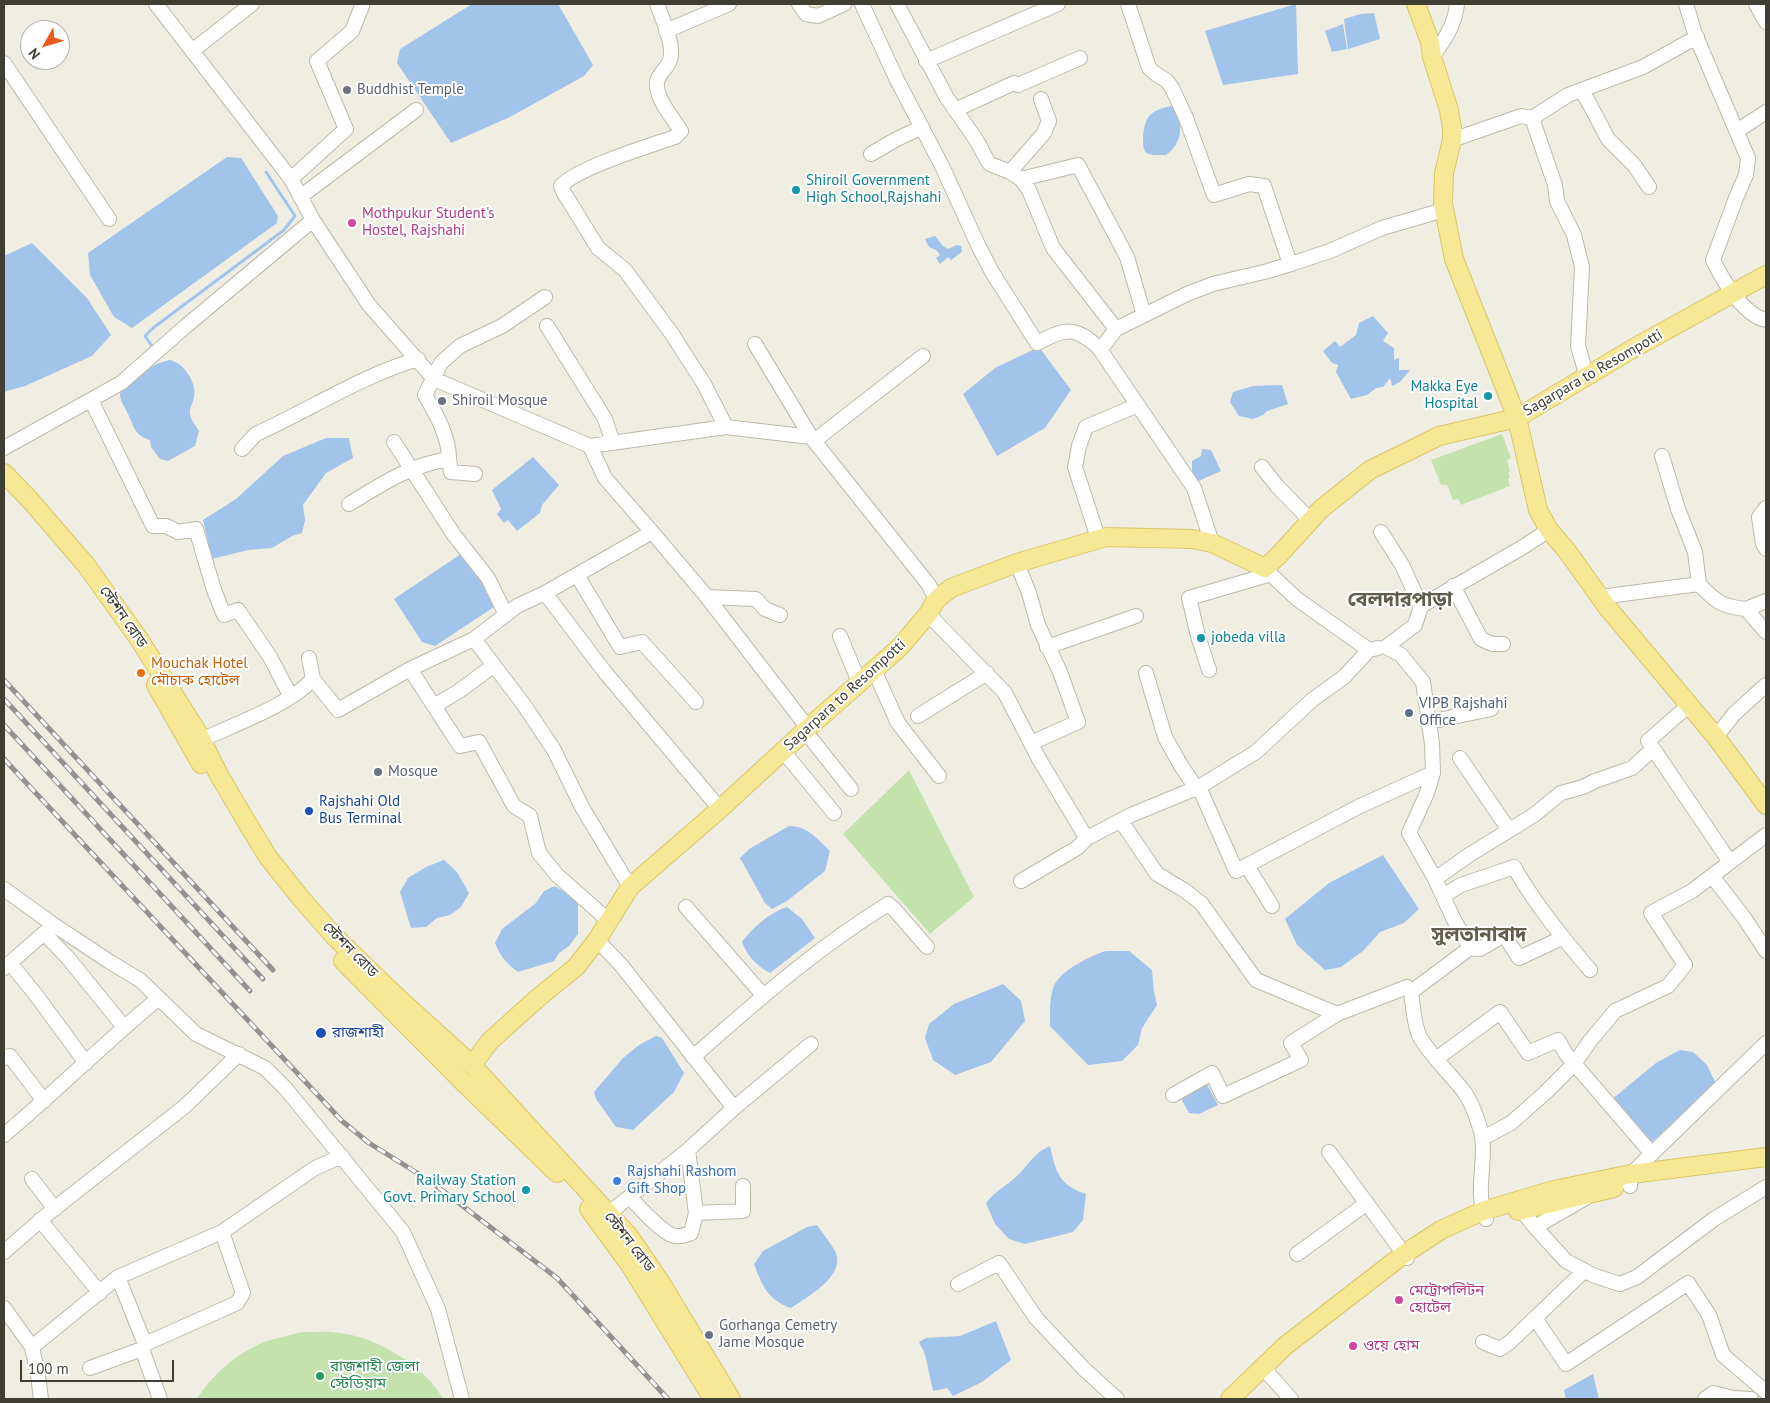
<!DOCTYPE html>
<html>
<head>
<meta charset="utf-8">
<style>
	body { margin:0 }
	#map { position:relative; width:1770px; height:1403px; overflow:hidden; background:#f0eee3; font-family:"PT Sans",sans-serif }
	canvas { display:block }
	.frame { position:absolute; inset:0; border:5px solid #413e34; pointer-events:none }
	.north { position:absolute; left:20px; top:20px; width:50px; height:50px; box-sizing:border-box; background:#fff; border:1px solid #b3b2ae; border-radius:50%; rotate:231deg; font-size:14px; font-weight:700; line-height:20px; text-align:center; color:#413e34 }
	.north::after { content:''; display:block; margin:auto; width:18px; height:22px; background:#ea5a20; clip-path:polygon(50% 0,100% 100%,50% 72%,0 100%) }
	.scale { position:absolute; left:20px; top:1360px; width:154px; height:22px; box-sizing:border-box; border:2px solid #413e34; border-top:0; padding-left:6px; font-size:15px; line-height:18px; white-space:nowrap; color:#413e34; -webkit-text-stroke:4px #fff; paint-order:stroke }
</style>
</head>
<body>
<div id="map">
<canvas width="1770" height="1403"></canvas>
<div class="frame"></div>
<div class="north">N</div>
<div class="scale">100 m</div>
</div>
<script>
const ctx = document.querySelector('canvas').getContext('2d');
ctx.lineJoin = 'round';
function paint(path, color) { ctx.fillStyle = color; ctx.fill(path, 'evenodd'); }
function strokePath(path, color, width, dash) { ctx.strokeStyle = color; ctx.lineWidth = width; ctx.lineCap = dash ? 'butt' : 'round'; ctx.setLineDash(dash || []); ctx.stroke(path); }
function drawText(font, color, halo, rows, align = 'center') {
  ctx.font = font + ' "PT Sans","Noto Sans Bengali",sans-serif'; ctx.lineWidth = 4; ctx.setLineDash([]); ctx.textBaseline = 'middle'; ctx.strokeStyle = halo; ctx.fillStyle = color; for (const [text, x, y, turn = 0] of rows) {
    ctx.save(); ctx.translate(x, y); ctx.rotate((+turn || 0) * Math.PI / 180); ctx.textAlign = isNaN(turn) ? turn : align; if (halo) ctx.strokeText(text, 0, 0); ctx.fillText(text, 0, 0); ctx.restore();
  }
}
const green = new Path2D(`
	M1502,434l9,24 -4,2 3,11 -2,1 2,6 -2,1 2,7 -49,19 -3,-6 -5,1 -6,-15h-6l-10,-25z
	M909,770l65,127 -44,37 -87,-100z
	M301,1332c12,0 26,-1 38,1 37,3 87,34 104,66h-246c15,-24 39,-45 65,-56 12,-5 26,-7 39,-11z`);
const water = new Path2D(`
	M472,4h86l35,61 -9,11 -74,41 -59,26 -54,-80 3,-14z
	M1296,4l2,70 -75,11 -18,-54z
	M1374,13l6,26 -32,10 -4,-30 17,-5z
	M1343,24l4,25 -15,3 -7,-21z
	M1171,106c14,15 12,37 -5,49h-13l-7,-2c-3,-5 -3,-9 -3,-15 2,-23 7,-27 28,-32z
	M227,157l14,1 37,58 -1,7 -145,105 -18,-11 -24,-42 -2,-22z
	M935,236l8,10 5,3 9,-4 4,1 1,6 -11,8 -3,-3 -8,7 -4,-6 4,-3 -4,-5 -7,-3 -4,-8z
	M32,243l55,55 24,37 -19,21 -67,30 -21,6v-136z
	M1373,316l15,17 -5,8 11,7v12l5,-2v12h11l-10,12 -8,4 -2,-8 -7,9 -7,1 -9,7 -16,4 -15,-27 2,-7 -6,-2 -9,-12 12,-10 5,6 16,-12 3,-12z
	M1039,347l32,43 -26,38 -48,28 -34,-62 32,-26z
	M170,360c14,3 27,23 24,37 -1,5 -4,10 -4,16 0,6 5,12 9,18l-4,15 -27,15 -8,-2 -9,-12 -1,-7c-17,-5 -16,-15 -23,-28 -3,-7 -7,-10 -7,-19 17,-15 27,-28 50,-33z
	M1282,385l6,19 -21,7 -4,4 -10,4 -14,-3 -9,-14 3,-10 20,-6z
	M326,438h23l4,20 -27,15 -23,32 2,15 -3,13 -10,3 -20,12 -24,2 -36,9 -9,-39 33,-21 47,-43z
	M1202,449l9,1 10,21 -25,11 -4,-8v-13l9,-5z
	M533,457l26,28 -17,20 -2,8 -23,18 -9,-11 -4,3 -7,-9 4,-5 -9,-19z
	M461,554l13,8 23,43 -62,41 -13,-4 -28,-43z
	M789,826c17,-1 30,14 41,25l-5,20 -38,30 -15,8 -7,-6 -25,-45 9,-9z
	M1383,855l36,54 -15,14 -24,9 -17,19 -22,16 -16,3 -28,-25 -12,-26 44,-36z
	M444,860l13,12 12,21 -8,14 -11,8 -13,3 -11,9 -15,1 -11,-36 8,-14 18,-11z
	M555,886l23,15v33l-9,12 -10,7 -5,8 -36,11c-11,-8 -18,-16 -23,-29l7,-14 34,-26 8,-12z
	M787,907l15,12 13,19 -45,35c-13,-7 -23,-17 -28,-31 11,-15 27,-29 45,-35z
	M1106,951h23l23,19 2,22 3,13 -15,23 -4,17 -16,16 -34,4 -38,-39c0,-13 -1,-28 4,-40 7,-16 36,-30 52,-35z
	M1003,984l18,17 4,20 -34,41 -36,13 -22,-15 -8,-22 4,-14 25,-20z
	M656,1036l6,2 22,35 -10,19 -41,38 -17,-3 -20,-28 -2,-7 29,-34 16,-13z
	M1680,1050l13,2 14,13 10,21 -69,59 -37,-45 45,-37z
	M1204,1079l14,26 -19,9 -10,-1 -11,-20z
	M1050,1146c6,27 9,39 36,48l-3,26 -10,12 -48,12 -16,-5 -14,-15 -9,-21c9,-12 22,-18 32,-28 11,-11 17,-23 32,-29z
	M817,1225c6,9 13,17 18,26 12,25 -28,46 -44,57 -23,-8 -29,-22 -37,-44l9,-13 44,-24z
	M996,1321l15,39 -29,22 -29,14 -6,-8 -14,3 -8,-37 -6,-12 7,-4 34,-2z
	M1593,1374l6,25h-33l-2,-9z`);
const stream = new Path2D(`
	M152,346l-7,-10 8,-8 131,-98 11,-14 -29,-44`);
const minor = new Path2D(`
	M156,4l135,175 22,41 56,85 65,74 156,67 136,-19 85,10 118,148 7,15
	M657,4c5,15 18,41 13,56 -3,10 -15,15 -13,27 2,16 16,31 24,44l-6,6c-26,9 -98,31 -114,49l3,7 34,55 27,22 47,64 32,50 22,43
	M799,4l7,10 12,2 26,-12
	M862,4l34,74 46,88 36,79 14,27 45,71c28,-14 37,-18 62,5l5,-3 12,-16 71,-35 26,-10 55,-13 26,-8 36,-12 52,-23 62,-18
	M897,4l50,94 30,43 10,19 3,4 20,8 11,7 8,11 24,58 63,81
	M1128,4l21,64 7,6 11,7 5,7 14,30 28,77 35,-11 15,2 26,78
	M1686,4l9,30 53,124 -2,17 -10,23 -23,62c9,19 30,55 53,60
	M1756,4l10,18
	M666,31l63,-27
	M192,51l60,-47
	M1432,57c12,-16 23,-32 25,-53
	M926,61l132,-57
	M4,63l105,156
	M1582,90l26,49 26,26 15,22
	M955,110l59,-27 4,2 62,-27
	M1532,118l36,-23 75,-28 54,-30
	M1737,131l29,-19
	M1452,140l69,-24 11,2 23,67 2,16 17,34 8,32 -4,79 9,31
	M871,154l24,-14 27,-13
	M1010,172l34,-39 5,-12 -8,-22
	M291,179l55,-50 -29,-68 35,-30 10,-25 -1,-2
	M1021,179l57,-14 49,92 17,58
	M300,197l116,-87
	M547,326l58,93 8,24
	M755,344l56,93
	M1099,348l95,140 18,55
	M91,400l62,126h13l12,6 18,-3 18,61 10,25 14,-5 32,47 21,40
	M814,441l109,-85
	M394,442l60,93 34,43 18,37
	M4,448l117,-65 65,-57 127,-106
	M242,449l14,-15c55,-25 105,-58 162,-75
	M1662,456l16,53 17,43 4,32
	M449,459l2,13 24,2
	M1262,467l15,19 34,35
	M349,504c33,-20 61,-39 100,-45 0,-23 -13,-45 -24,-64l16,-32 19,-17 42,-20 43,-29
	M1766,508l-7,9 4,27 3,5
	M652,532l55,65 101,131
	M1381,532l21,33 19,41
	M1098,538l-23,-71 4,-21 7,-19 52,-22
	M1017,563l12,30 9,32 22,47 18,50 -47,21
	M1265,569l32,30 72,51 9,-2
	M577,575l43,72 22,-5 54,60
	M1453,586l28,53 11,5h11
	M545,593l59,78 116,138
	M707,597l49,2 9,10 15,6
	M1600,597l99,-13c16,17 23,23 47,25l20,23
	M1746,609l20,-8
	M928,614l77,79 34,66 45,75 4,3 3,-1 40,-21 68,-28 57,-35 56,-52 32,-23 25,-27
	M840,636l19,46
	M474,639l43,-33 28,-13 107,-61 -47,-54 -15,-32
	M1047,647l89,-31
	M410,669l50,77 19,-4 35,64 16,10 9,37 18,22 52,46
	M874,670l24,53 41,53
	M1209,670l-11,-34 -9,-38 82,-24
	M1146,673l19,64 15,27 16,24
	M313,679l25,31 72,-41 64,-30 50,66 30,45 28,57 48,80
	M1689,705l-41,36 82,121
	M434,706l25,-15 34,-25
	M918,716l69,-43
	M1429,722l62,-13
	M805,731l46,58
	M1716,737l18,-23 32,-29
	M201,740c34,-16 87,-34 112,-61l-4,-21
	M783,751l51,62
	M1460,758l49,72
	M1199,787l37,84 124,-65 73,-33
	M1121,821l36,53 27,16 17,13 55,77 81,34 70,-27 4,5
	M1247,866l25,40
	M1712,876l33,43 21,32
	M1435,879l34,-24 65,-40 27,-22 22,-6 12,-6 37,-13 21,-19
	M1021,881l56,-33 11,-11
	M4,889l50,36 56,37 30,18 56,54 69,34 21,21 117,143 35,77 24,90
	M1443,896l18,-11 53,-18c21,37 48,70 76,103
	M686,907l77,88
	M44,933l24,25 56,69
	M597,940l24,25 113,143 -46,42 -80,64
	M1470,948l10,1 24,-14 15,23 43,-20
	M10,963l26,32 50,68
	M4,968l46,-40
	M693,1057c64,-56 122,-108 195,-153l6,5 33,38
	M4,1058l6,-2 34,45
	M1436,1059l64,-47 28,41 30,-13 8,14 86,100
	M1173,1095l39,-22 11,23 78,-36 -10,-17 46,-29
	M734,1108l77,-64
	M4,1135c53,-44 101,-93 155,-137
	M1483,1138l28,-15 34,-30 29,-29 16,-23 25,-30 53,-25 17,-21 -34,-52 41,-22 74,-56
	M688,1150l8,63 47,-2v-25
	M1329,1152l78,106
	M32,1179l23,30
	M1630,1186l1,-12 135,-131
	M629,1197c11,10 30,33 43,38 7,3 13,0 19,-2l5,-20
	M1518,1201l4,10 13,16 31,34 29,15 25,8 17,-7 77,-58 52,-32
	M1486,1219c-13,-31 4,-64 -7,-94 -3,-10 -8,-23 -14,-32 -14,-19 -33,-35 -45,-56 -6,-10 -7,-33 -9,-45l59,-44 -16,-28 -19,-41 -26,-46 18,-40 6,-20 -1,-29 -9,-62 -22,-27 -15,-8 29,-22 6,-19 102,-59 26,-17
	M40,1220l60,73
	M1535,1227l52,-30
	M4,1252l46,-40 134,-105 55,-53
	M1297,1254l70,-51
	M118,1277l27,67 92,-41 6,-10 -21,-61 93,-64 27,-12
	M958,1284l41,-21 37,55 48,51 33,30
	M4,1308l28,39 6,28 3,24
	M1535,1318l31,46 122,-81 21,32 14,40 43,37
	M1483,1342l17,7 10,-7 74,-71
	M145,1344l-3,5 18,50
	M32,1347l86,-70 104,-45
	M90,1368l52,-19
	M1267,1372l24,27
	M1705,1399l8,-6 20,5 18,1`);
const major = new Path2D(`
	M1416,4l14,38 2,15 17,53 3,18v12l-8,33 -1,31 11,55 63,159 21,92 11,20 18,21 40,56 109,130 50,68
	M4,473l26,27 56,65 53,74 59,94 21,42 30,51 19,31 31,39 34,39 64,62 75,68 157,171 32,47 70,116
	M156,685l45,79
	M343,961l121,122 93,90
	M472,1065l18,-24 49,-44 37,-30 21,-27 33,-53 90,-78 88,-81 92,-81 28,-33 8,-14 15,-12 66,-25 89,-26 86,2 20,4 53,25 13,-12 43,-47 49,-39 69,-34 78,-18 117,-70 132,-73
	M589,1209l41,56 83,134
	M1518,1211l96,-23
	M1230,1399l55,-53 119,-92 37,-24 42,-19 71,-21 77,-16 135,-17`);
const rail = new Path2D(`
	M4,680l269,290
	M4,699l259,280
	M4,725l246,266
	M4,759l338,362 27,22 61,38 127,97 111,121`);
const markers = [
	[347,90,5,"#6b7280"],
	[796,190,5,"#0f9aa8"],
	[352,223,5,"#d1479c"],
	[1488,396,5,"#0f9aa8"],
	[442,401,5,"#6b7280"],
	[1201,638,5,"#0f9aa8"],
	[141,673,5,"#e8710a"],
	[1409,713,5,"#5c6f8a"],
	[378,772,5,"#6b7280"],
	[309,811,5,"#1a4fb4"],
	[321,1033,6,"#1a4fb4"],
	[617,1181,5,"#3f7fe0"],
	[526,1190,5,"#0f9aa8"],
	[1399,1300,5,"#d1479c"],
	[709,1335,5,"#6b7280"],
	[1353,1346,5,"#d1479c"],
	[320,1376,5,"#2e9e5b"]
];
const worshipNames = [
	["Buddhist Temple",357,90],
	["Shiroil Mosque",452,401],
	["Mosque",388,772],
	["Gorhanga Cemetry",719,1326],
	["Jame Mosque",719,1343]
];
const cultureNames = [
	["Shiroil Government",806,181],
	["High School,Rajshahi",806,198],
	["Makka Eye",1478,387,"right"],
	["Hospital",1478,404,"right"],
	["jobeda villa",1211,638],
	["Railway Station",516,1181,"right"],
	["Govt. Primary School",516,1198,"right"]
];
const hotelNames = [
	["Mothpukur Student's",362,214],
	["Hostel, Rajshahi",362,231],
	["মেট্রোপলিটন",1409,1291],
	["হোটেল",1409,1308],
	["ওয়ে হোম",1363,1346]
];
const streetNames = [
	["Sagarpara to Resompotti",1593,373,-30],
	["স্টেশন রোড",123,617,55],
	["Sagarpara to Resompotti",845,695,-42],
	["স্টেশন রোড",350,950,45],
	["স্টেশন রোড",629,1242,52]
];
const foodNames = [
	["Mouchak Hotel",151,664],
	["মৌচাক হোটেল",151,681]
];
const serviceNames = [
	["VIPB Rajshahi",1419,704],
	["Office",1419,721]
];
const transitNames = [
	["Rajshahi Old",319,802],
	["Bus Terminal",319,819],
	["রাজশাহী",332,1033]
];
const shopNames = [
	["Rajshahi Rashom",627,1172],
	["Gift Shop",627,1189]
];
const leisureNames = [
	["রাজশাহী জেলা",330,1367],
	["স্টেডিয়াম",330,1384]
];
const districtNames = [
	["বেলদারপাড়া",1400,600],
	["সুলতানাবাদ",1479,935]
];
paint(green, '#c3e2ae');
paint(water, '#a2c3ea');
strokePath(stream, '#a2c3ea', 3);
strokePath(minor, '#beb9a9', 16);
strokePath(major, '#dac767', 20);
strokePath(minor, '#fff', 14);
strokePath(major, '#f6e895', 18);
strokePath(rail, '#929292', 5);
strokePath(rail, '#fff', 3, [9]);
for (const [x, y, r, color] of markers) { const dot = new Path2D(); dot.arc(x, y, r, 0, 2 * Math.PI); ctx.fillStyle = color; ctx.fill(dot); strokePath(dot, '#fff', 2); }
drawText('15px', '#5b616d', '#fff', worshipNames, 'left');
drawText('15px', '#0d838f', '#fff', cultureNames, 'left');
drawText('15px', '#b23c85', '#fff', hotelNames, 'left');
drawText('15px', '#413e34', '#fff', streetNames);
drawText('15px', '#c56008', '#fff', foodNames, 'left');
drawText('15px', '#4e5e75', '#fff', serviceNames, 'left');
drawText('15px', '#164399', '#fff', transitNames, 'left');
drawText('15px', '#366cbe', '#fff', shopNames, 'left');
drawText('15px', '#27864d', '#fff', leisureNames, 'left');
drawText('bold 20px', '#635d4c', '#fff', districtNames);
</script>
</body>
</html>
